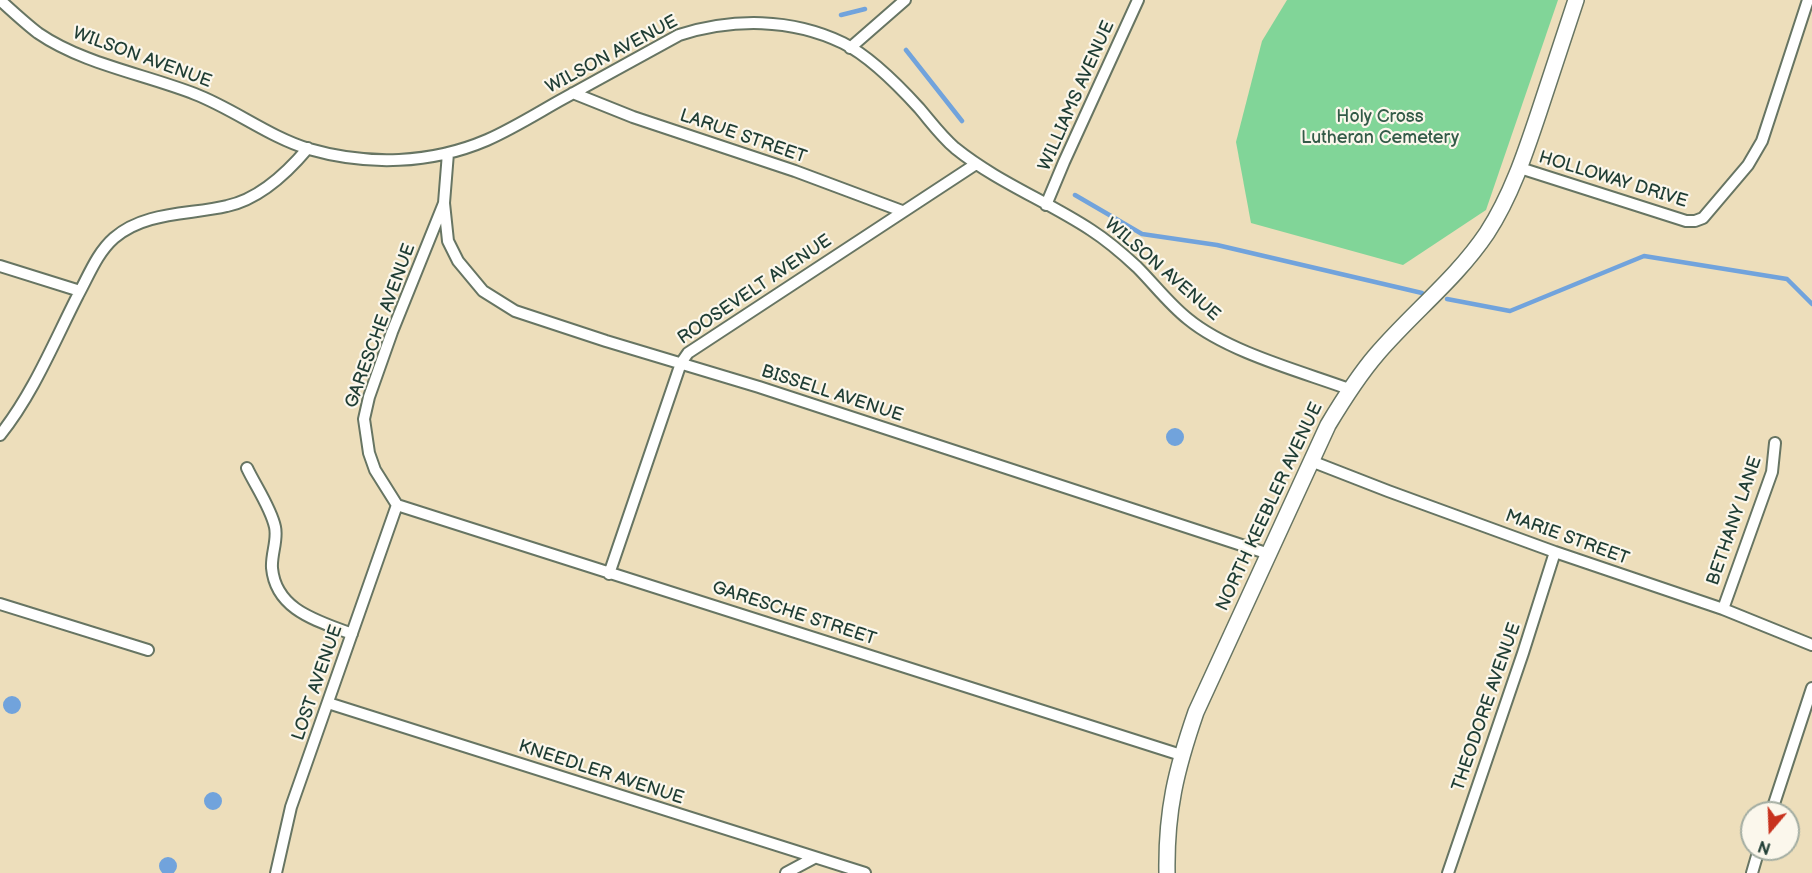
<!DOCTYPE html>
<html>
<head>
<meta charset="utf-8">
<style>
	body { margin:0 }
	#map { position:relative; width:1812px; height:873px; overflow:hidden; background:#eddebb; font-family:"Balsamiq Sans",sans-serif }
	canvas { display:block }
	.north { position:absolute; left:1740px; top:801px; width:60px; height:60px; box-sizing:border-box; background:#fbf7ec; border:2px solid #a3ada2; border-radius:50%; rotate:199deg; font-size:16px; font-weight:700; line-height:24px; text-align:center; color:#1f3d34 }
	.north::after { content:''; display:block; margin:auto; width:21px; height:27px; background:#c8321e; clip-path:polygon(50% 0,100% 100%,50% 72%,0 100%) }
</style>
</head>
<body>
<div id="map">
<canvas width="1812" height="873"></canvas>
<div class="north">N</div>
</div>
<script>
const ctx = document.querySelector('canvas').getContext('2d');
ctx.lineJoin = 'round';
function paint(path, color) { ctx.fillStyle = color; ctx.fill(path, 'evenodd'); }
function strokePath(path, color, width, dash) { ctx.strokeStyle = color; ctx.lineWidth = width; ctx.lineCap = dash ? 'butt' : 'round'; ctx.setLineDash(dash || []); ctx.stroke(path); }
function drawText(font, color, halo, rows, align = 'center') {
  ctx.font = font + ' "Balsamiq Sans",sans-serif'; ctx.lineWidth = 4.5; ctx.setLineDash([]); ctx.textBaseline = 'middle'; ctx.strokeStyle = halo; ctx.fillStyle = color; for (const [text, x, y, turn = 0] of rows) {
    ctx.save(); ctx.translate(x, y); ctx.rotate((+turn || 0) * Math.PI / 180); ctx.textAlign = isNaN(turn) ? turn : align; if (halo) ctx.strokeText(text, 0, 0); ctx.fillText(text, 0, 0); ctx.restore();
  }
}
const green = new Path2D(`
	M1287,0h271l-72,210 -83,55 -152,-42 -15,-81 26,-101z`);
const water = new Path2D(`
	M1166 437a9 9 0 1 1 18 0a9 9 0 1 1-18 0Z
	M3 705a9 9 0 1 1 18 0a9 9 0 1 1-18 0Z
	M204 801a9 9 0 1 1 18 0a9 9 0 1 1-18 0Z
	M159 866a9 9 0 1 1 18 0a9 9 0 1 1-18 0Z`);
const stream = new Path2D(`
	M841,15l24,-6
	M906,50l56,71
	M1075,195l67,39 75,11 205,48
	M1447,299l63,12 134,-55 143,23 25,25`);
const street = new Path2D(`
	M0,0c12,11 25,23 38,33 45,31 106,41 157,61 39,15 74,43 114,55 59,17 122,15 178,-9 25,-11 49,-26 72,-39 40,-22 80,-44 120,-66 54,-17 112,-17 164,8 26,13 56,43 76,65 12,14 22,28 36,40 42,34 92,53 136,82 17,11 32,24 46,37 17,17 32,37 51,52 40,33 112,52 161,70
	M850,48l55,-48
	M573,93l60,24 162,54 107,40
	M1520,168l166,53h9l8,-3 45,-53 14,-24 46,-141
	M444,203l4,38 10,20 25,30 32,20 91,30 153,46 510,167
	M1046,205l18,-43 74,-162
	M0,266l80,25
	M0,435c33,-41 54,-93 78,-140 11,-20 19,-42 36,-57 31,-27 76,-23 113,-32 33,-7 60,-33 81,-58
	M1311,461l77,30 167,61 168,57 89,36
	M247,468c8,17 24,40 28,59 3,13 -4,27 -3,41 4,43 47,53 80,66
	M397,505l784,250
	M397,505l-22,-35 -6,-17 -5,-34 5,-22 23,-65 52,-129 4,-50
	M609,574l72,-211 7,-10 288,-189
	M0,604l148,46
	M1723,609l49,-137 3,-29
	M328,703l537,170
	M1771,813l41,-125
	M276,873l15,-66 106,-302
	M786,873l28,-15
	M1448,873l75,-220 32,-101
	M1752,873l7,-24`);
const secondary = new Path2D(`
	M1167,873c-1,-62 9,-103 29,-161l132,-287c15,-25 30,-49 49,-71 36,-42 79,-75 110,-121 24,-37 38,-79 52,-121 12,-37 25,-75 37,-112`);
const streetNames = [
	["WILSON AVENUE",612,55,-28],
	["WILSON AVENUE",142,58,20],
	["WILLIAMS AVENUE",1077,96,-66],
	["LARUE STREET",743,137,19],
	["HOLLOWAY DRIVE",1613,180,17],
	["WILSON AVENUE",1162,270,41],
	["ROOSEVELT AVENUE",755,290,-34],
	["GARESCHE AVENUE",381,326,-70],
	["BISSELL AVENUE",832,394,18],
	["NORTH KEEBLER AVENUE",1270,507,-65],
	["BETHANY LANE",1735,521,-71],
	["MARIE STREET",1567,538,20],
	["GARESCHE STREET",794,614,18],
	["LOST AVENUE",318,683,-71],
	["THEODORE AVENUE",1487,707,-71],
	["KNEEDLER AVENUE",601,773,18]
];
const parkNames = [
	["Holy Cross",1380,117],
	["Lutheran Cemetery",1380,138]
];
paint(green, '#81d598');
paint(water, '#71a3dc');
strokePath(stream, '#71a3dc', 4.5);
strokePath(street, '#677563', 14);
strokePath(secondary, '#677563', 18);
strokePath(street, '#fff', 10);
strokePath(secondary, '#fff', 15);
drawText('18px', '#1f3d34', '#fbf7ec', streetNames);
drawText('18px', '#335b48', '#fbf7ec', parkNames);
</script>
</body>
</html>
